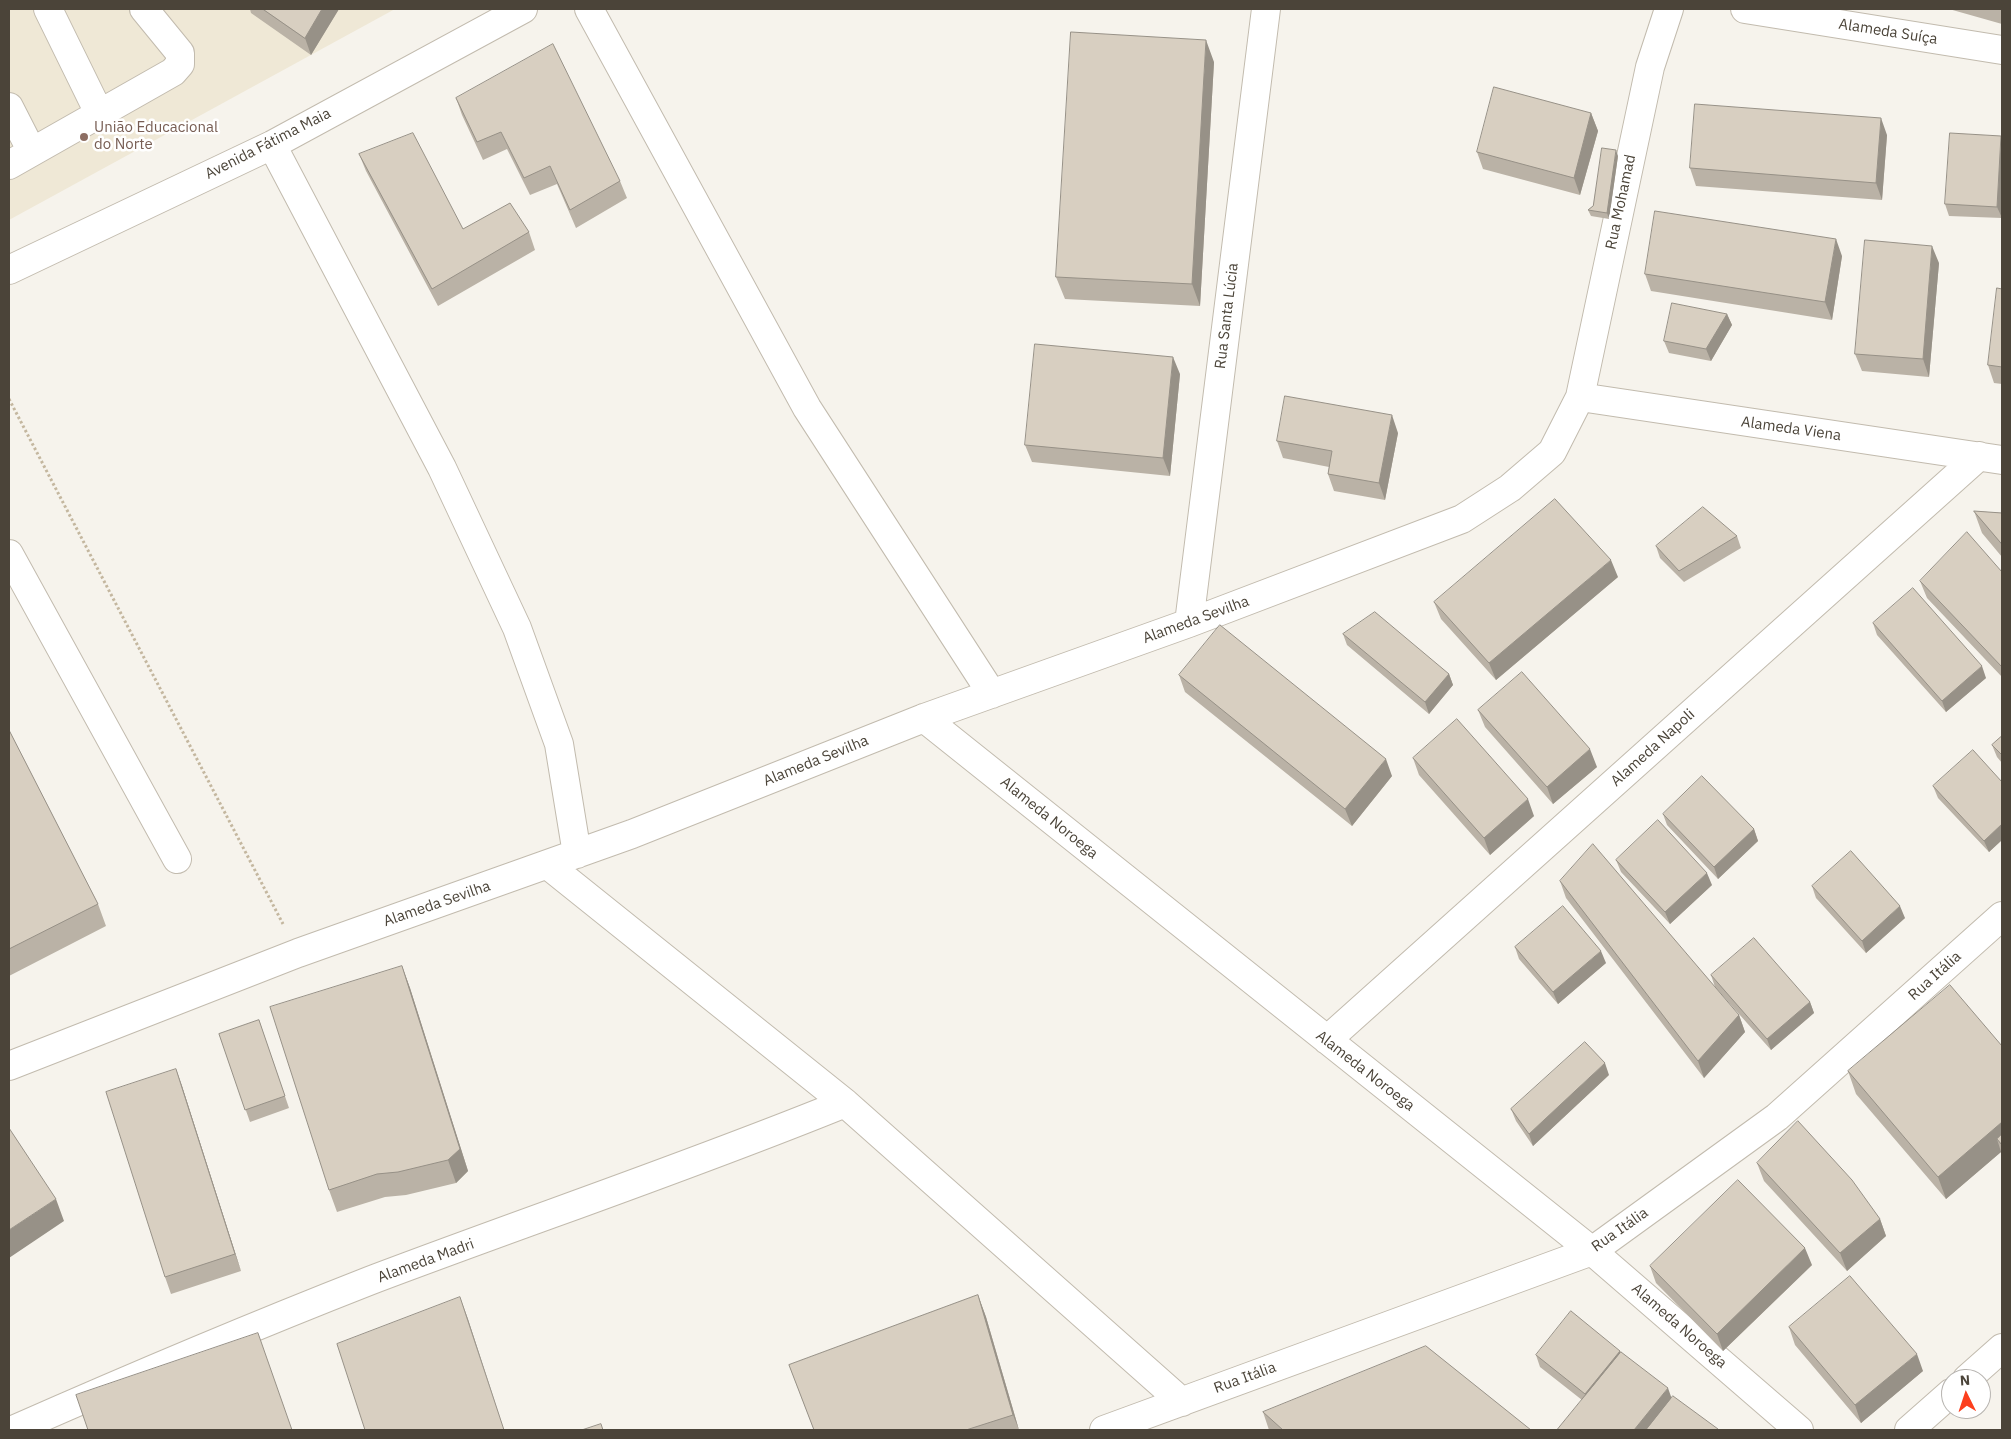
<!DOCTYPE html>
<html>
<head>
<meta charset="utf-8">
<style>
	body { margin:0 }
	#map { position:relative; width:2011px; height:1439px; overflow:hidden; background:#f6f3ec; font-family:"IBM Plex Sans",sans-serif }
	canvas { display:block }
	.frame { position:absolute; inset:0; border:10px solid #4b4439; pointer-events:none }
	.north { position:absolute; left:1941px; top:1369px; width:50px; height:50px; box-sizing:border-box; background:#fff; border:1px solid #b7b4b0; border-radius:50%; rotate:356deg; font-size:14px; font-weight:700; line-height:20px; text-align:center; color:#4b4439 }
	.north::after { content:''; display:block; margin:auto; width:18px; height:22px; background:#fc3f1d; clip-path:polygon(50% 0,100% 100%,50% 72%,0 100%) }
</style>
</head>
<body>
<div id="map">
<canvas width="2011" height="1439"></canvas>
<div class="frame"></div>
<div class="north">N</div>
</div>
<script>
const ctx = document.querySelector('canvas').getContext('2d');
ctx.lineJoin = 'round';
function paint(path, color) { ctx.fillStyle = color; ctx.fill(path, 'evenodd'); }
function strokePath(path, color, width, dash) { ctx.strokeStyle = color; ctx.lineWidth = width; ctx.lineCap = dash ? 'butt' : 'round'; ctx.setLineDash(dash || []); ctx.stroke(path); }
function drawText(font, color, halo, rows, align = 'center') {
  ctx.font = font + ' "IBM Plex Sans",sans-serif'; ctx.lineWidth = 5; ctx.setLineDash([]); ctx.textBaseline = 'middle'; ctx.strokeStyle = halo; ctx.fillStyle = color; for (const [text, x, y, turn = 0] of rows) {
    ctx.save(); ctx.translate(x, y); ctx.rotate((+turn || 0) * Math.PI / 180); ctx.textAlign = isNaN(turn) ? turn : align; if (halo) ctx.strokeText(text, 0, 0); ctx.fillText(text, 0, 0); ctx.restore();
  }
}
const education = new Path2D(`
	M9,9h386l-386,211z`);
const path = new Path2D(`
	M9,399l274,525`);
const minor = new Path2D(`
	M48,9l51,104
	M589,9l218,399 185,286
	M1745,9l257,41
	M9,107l23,45
	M272,145l170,323 75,160 42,116 18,110
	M9,165l164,-93 7,-8v-11l-36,-44
	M9,270l263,-125 251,-136
	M1580,397l422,63
	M9,554l168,305
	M1189,623l77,-614
	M924,718l668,533 207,179
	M548,865l297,238 337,299
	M1327,1040l652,-584
	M9,1066l289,-113 334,-119 292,-116 265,-95 273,-104 48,-31 42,-36 28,-55 70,-330 19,-58
	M1967,1379l35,-31
	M13,1430c118,-52 236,-102 356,-149 158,-60 319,-114 476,-178
	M1104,1430l488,-179 185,-134 225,-201
	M1909,1430l42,-37`);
const wall = new Path2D(`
	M250,9h89l-28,46 -60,-42z
	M1949,9h53v15z
	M1214,62l-14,244 -135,-7 -9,-22z
	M456,98l164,83 7,17 -51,30 -19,-44 -27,11 -23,-46 -24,11 -21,-45z
	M1591,113l7,18 -18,64 -97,-26 -6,-17z
	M1887,135l-5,65 -186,-14 -6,-18z
	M2002,140v78l-53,-2 -4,-12z
	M359,154l104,75 66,3 6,18 -97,56 -72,-135z
	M1618,156l-9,63 -18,-3 -3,-6 5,-4z
	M1842,256l-10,64 -181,-29 -6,-17z
	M1939,263l-10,114 -67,-6 -7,-17z
	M2002,289v95l-8,-1 -6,-18z
	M1727,314l5,11 -21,36 -42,-8 -5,-12z
	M1180,374l-10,102 -138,-14 -7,-17z
	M1398,433l-13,67 -51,-9 -6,-17 1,-7 -46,-9 -6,-17z
	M1974,511l28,2v44l-20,-24z
	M1737,536l4,12 -57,34 -24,-24 -4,-12z
	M2002,572v105l-75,-79 -7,-17z
	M1618,577l-122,103 -55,-61 -7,-17z
	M1873,623l113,55 -40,34 -69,-77z
	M1343,634l106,40 4,11 -24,29 -82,-69z
	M1179,675l213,101 -40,50 -167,-134z
	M1478,710l119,57 -44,37 -68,-77z
	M9,730l89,174 8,22 -97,50z
	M2002,736v27l-5,-6 -5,-12z
	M1413,758l121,58 -44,39 -71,-80z
	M2002,782v58l-13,12 -51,-54 -5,-12z
	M1663,814l91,15 4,12 -40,38 -51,-54z
	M1616,860l96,25 -42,39 -49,-52z
	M1560,881l179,134 6,17 -41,46 -138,-180z
	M1812,886l93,32 -39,35 -50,-55z
	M1515,947l91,16 -48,41 -39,-45z
	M402,966l8,22 58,183 -12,12 -50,12 -21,2 -48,15 -8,-22z
	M1711,975l99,27 4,11 -43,37 -56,-63z
	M259,1020l30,88 -39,14 -31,-88z
	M2002,1046v109l-1,-3 -55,47 -90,-105 -8,-23z
	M176,1069l6,17 59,185 -70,23 -6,-17z
	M1609,1075l-76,71 -17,-25 -5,-12z
	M1757,1163l123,56 6,17 -39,35 -83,-90z
	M1812,1265l-89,86 -67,-68 -6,-17z
	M978,1295l8,22 33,113h-205l-25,-65z
	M1789,1327l134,44 -62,52 -66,-78z
	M1620,1352l51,46 47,32h-159l-1,-1 24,-29 -42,-33 -4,-12z
	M1263,1412l268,18h-262z`);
const shadedWall = new Path2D(`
	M322,9h17l-28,46 -6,-17z
	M1206,40l8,22 -14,244 -8,-22z
	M1591,113l7,18 -18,64 -6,-17z
	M1881,118l6,17 -5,65 -6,-17z
	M2001,136l1,4v78l-5,-11z
	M1616,150l2,6 -9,63 -2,-6z
	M1836,239l6,17 -10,64 -7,-18z
	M1932,246l7,17 -10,114 -6,-18z
	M1727,314l5,11 -21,36 -5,-12z
	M1173,357l7,17 -10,102 -7,-18z
	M1392,415l6,18 -13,67 -6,-17z
	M1611,560l7,17 -122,103 -7,-17z
	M1982,666l4,12 -40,34 -4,-11z
	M1449,674l4,11 -24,29 -4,-12z
	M1590,749l7,18 -44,37 -6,-17z
	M1386,759l6,17 -40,50 -7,-17z
	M1528,799l6,17 -44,39 -6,-17z
	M2002,824v16l-13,12 -5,-11z
	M1754,829l4,12 -40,38 -4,-12z
	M1707,873l5,12 -42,39 -5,-12z
	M1900,906l5,12 -39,35 -4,-12z
	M1601,951l5,12 -48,41 -5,-12z
	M402,966l8,22 58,183 -12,12 -8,-23z
	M1810,1002l4,11 -43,37 -4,-11z
	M1739,1015l6,17 -41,46 -6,-17z
	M1605,1063l4,12 -76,71 -4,-12z
	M176,1069l6,17 59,185 -6,-17z
	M2002,1122v23l-5,-6 4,13 -55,47 -8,-22z
	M56,1199l8,22 -55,37v-28z
	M1880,1219l6,17 -39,35 -7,-18z
	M1805,1248l7,17 -89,86 -6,-17z
	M978,1295l8,22 33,113 -6,-15z
	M460,1297l8,22 36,111z
	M1620,1351l4,11 -35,44 -4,-12z
	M1917,1354l6,17 -62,52 -6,-18z
	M1668,1388l6,17 -20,25h-20z`);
const building = new Path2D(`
	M263,9h59l-17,29z
	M1071,32l135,8 -14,244 -136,-7z
	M553,44l67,137 -50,29 -20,-44 -26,12 -23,-46 -24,10 -21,-44z
	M1494,87l97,26 -17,65 -97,-26z
	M1695,104l186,14 -5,65 -186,-15z
	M413,133l50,96 47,-26 19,29 -97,57 -73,-135z
	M1950,133l51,3 -4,71 -52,-3z
	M1602,148l14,2 -9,63 -19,-3 5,-4z
	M1655,211l181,28 -11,63 -180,-28z
	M1865,240l67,6 -9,113 -68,-5z
	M1997,288l5,1v78l-14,-2z
	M1672,303l55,11 -21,35 -42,-8z
	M1035,344l138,13 -10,101 -138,-13z
	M1285,396l107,19 -13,68 -51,-9 4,-23 -55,-10z
	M1555,499l56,61 -122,103 -55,-61z
	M1703,507l34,29 -58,35 -23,-25z
	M1974,511l28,2v31z
	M1967,532l35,40v95l-82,-86z
	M1913,588l69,78 -40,35 -69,-78z
	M1375,612l74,62 -24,28 -82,-68z
	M1220,625l166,134 -41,50 -166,-134z
	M1522,672l68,77 -43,38 -69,-77z
	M1457,719l71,80 -44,39 -71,-80z
	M9,730l89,174 -89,45z
	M2002,736v19l-10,-10z
	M1973,750l29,32v42l-18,17 -51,-55z
	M1702,776l52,53 -40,38 -51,-53z
	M1658,820l49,53 -42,39 -49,-52z
	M1593,844l146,171 -41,46 -138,-180z
	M1851,851l49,55 -38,35 -50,-55z
	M1563,906l38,45 -48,41 -38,-45z
	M1754,938l56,64 -43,37 -56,-64z
	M402,966l58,183 -12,11 -50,12 -21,2 -48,16 -59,-183z
	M1950,985l52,61v76l-64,55 -90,-106z
	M259,1020l26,76 -40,14 -26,-76z
	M1585,1042l20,21 -76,71 -18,-25z
	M176,1069l59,185 -70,23 -59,-185z
	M1798,1121l54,59 28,39 -40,34 -83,-90z
	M9,1128l47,71 -47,31z
	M2002,1134v11l-5,-6z
	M1738,1180l67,68 -88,86 -67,-68z
	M1850,1276l67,78 -62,51 -66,-78z
	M978,1295l35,120 -47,15h-152l-25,-65z
	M460,1297l44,133h-139l-28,-86z
	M1571,1311l49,40 -35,43 -49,-39z
	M258,1333l34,97h-204l-12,-35z
	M1426,1346l105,84h-248l-20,-18z
	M1621,1352l47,36 -34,42h-74l-2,-1z
	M1673,1396l45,33 -1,1h-71z
	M601,1424l2,6h-21z`);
const markers = [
	[84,137,5,"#8d6e63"]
];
const streetNames = [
	["Alameda Suíça",1888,32,9],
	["Avenida Fátima Maia",268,144,-27],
	["Rua Mohamad",1621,202,-78],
	["Rua Santa Lúcia",1227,316,-83],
	["Alameda Viena",1791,429,8],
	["Alameda Sevilha",1196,620,-20],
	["Alameda Napoli",1653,748,-42],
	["Alameda Sevilha",816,761,-22],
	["Alameda Noroega",1049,818,39],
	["Alameda Sevilha",437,904,-19],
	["Rua Itália",1935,976,-42],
	["Alameda Noroega",1365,1071,38],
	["Rua Itália",1620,1230,-35],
	["Alameda Madri",426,1261,-20],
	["Alameda Noroega",1679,1326,41],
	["Rua Itália",1245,1378,-20]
];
const educationNames = [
	["União Educacional",94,128],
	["do Norte",94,145]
];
paint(education, '#efe8d6');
strokePath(minor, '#c2bbae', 30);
strokePath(path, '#c4b79f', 3, [2.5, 2.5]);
strokePath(minor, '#fff', 28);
paint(wall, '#bab2a6');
paint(shadedWall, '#979187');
paint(building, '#d8cfc1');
strokePath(building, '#979187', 1);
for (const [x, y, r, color] of markers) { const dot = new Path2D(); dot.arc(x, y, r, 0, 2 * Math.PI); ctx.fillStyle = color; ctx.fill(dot); strokePath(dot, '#fff', 2); }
drawText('15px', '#4b4439', '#fff', streetNames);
drawText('15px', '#785e54', '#fff', educationNames, 'left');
</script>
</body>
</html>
